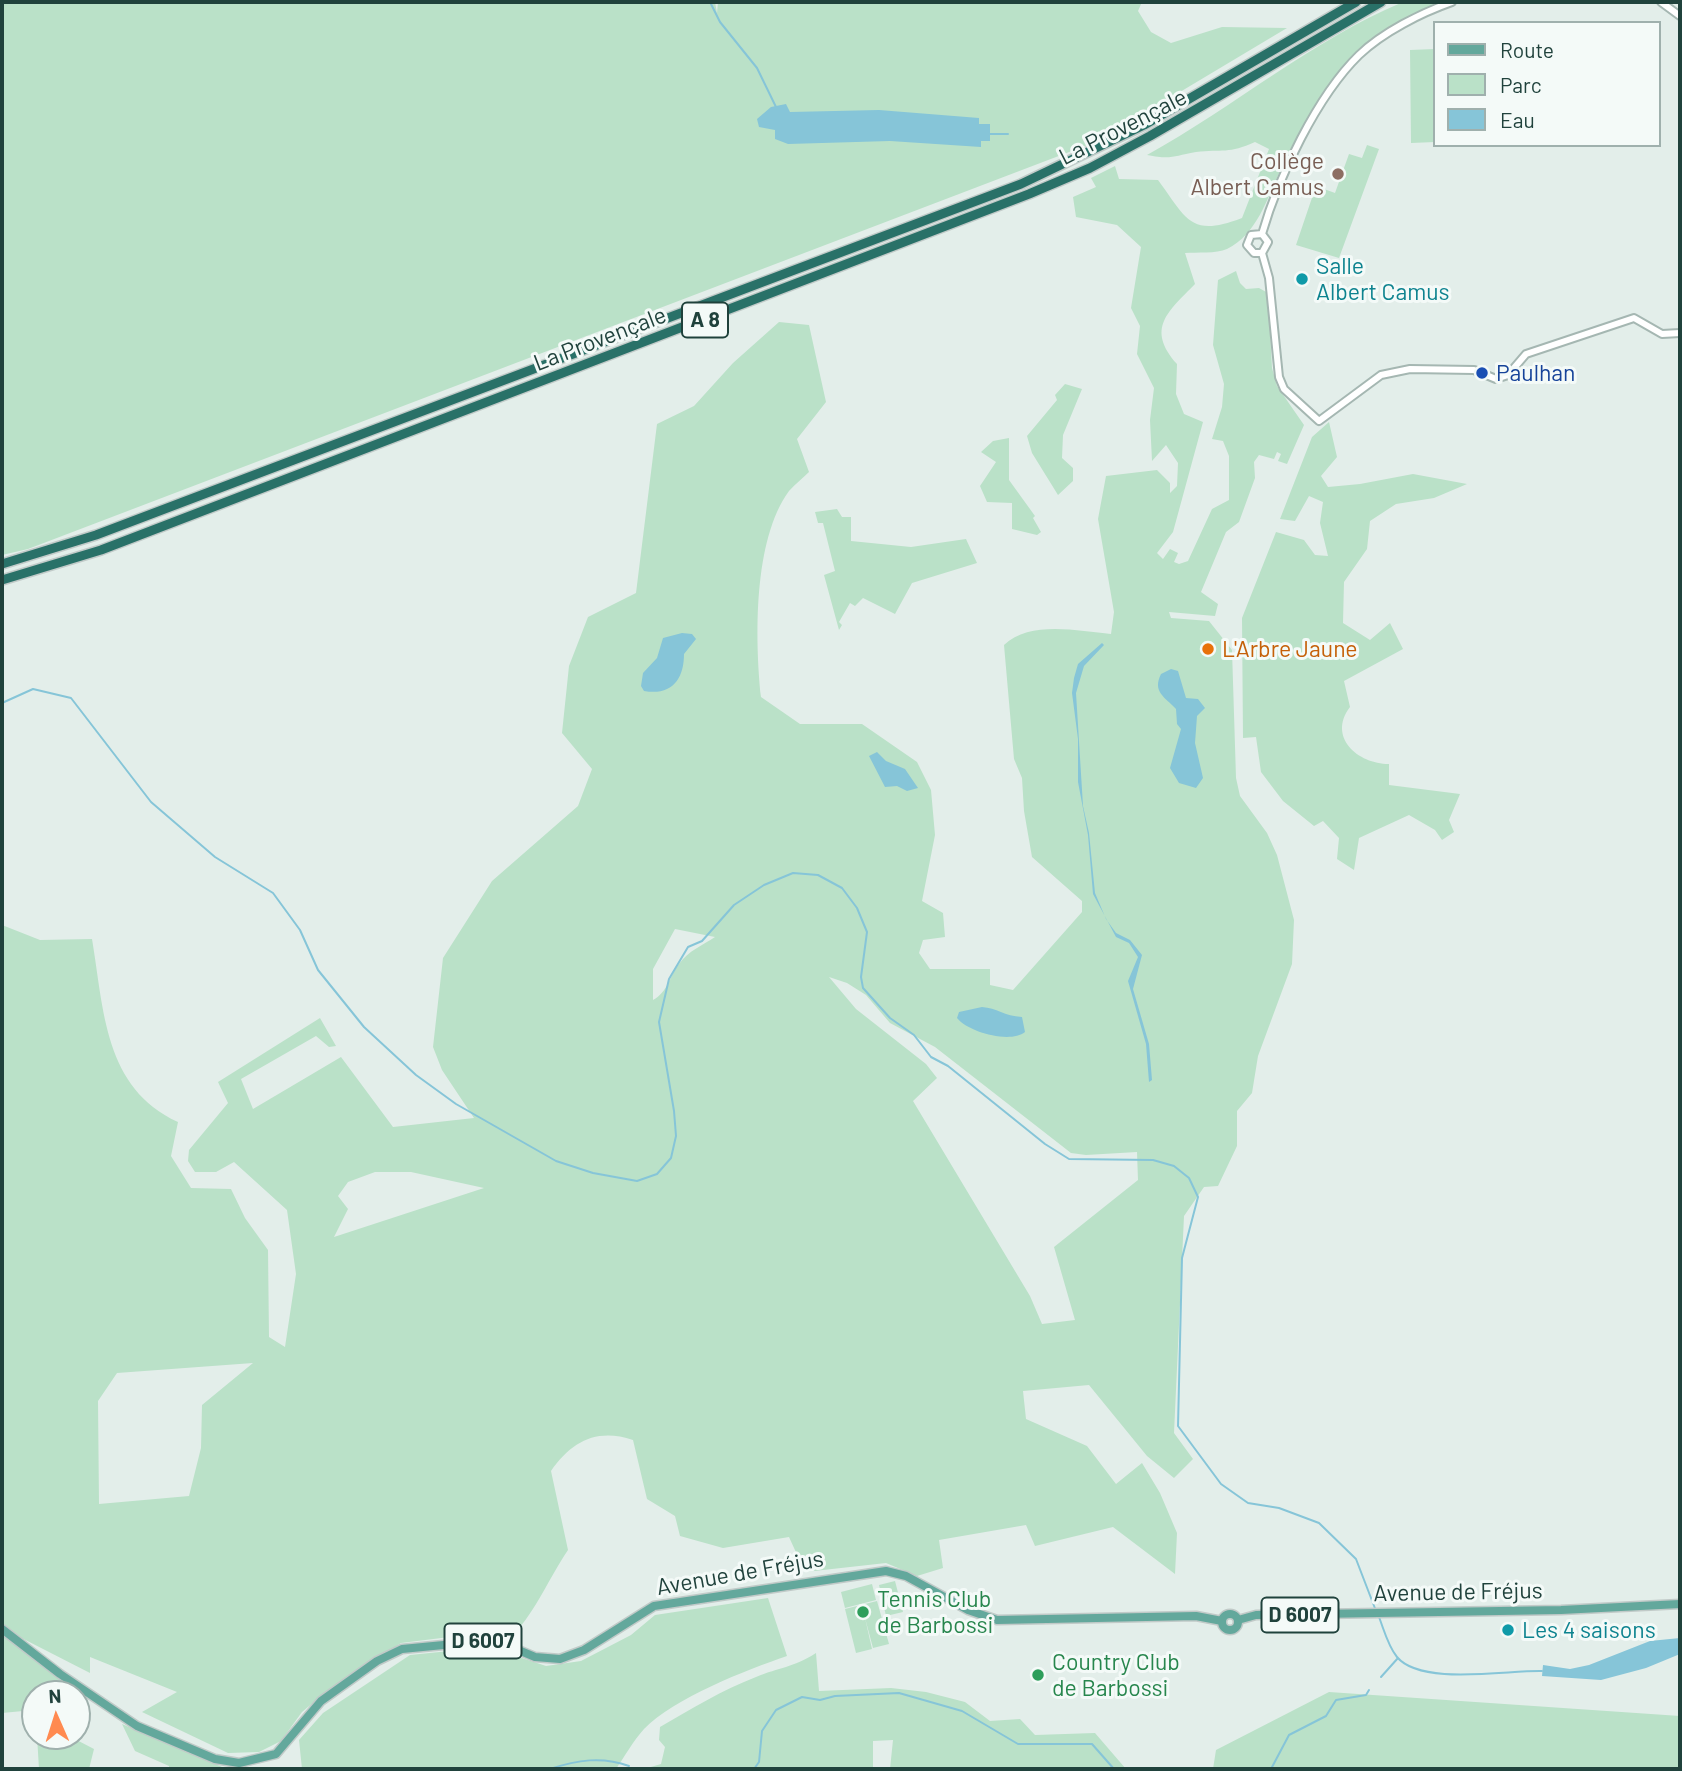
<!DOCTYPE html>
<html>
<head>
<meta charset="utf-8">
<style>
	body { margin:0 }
	#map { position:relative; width:1682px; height:1771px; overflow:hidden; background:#e3eeea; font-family:Barlow,sans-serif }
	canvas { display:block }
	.frame { position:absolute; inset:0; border:4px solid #20423c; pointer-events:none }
	.legend { position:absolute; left:1433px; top:21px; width:228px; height:126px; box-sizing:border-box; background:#f4faf8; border:2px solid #9fb0ad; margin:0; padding:9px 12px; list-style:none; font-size:21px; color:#20423c }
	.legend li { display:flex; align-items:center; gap:14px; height:35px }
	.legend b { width:35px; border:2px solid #9fb0ad }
	.north { position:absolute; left:21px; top:1680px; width:70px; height:70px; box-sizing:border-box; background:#f4faf8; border:2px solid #9fb0ad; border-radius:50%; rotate:357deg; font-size:19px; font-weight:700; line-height:28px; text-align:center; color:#20423c }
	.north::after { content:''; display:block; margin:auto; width:24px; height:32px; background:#ff8a50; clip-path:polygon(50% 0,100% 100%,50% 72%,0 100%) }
</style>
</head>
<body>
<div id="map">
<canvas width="1682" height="1771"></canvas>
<div class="frame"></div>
<ul class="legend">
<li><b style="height:9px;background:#63a89c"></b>Route</li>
<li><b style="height:19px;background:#bae1c8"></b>Parc</li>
<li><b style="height:19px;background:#86c5d8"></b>Eau</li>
</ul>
<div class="north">N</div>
</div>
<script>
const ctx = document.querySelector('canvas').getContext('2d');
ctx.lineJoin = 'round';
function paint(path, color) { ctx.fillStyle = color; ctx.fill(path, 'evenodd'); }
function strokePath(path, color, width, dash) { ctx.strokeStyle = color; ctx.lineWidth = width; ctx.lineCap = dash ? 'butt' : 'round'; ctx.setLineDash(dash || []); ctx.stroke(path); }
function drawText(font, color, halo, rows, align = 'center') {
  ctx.font = font + ' Barlow,sans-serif'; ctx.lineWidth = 6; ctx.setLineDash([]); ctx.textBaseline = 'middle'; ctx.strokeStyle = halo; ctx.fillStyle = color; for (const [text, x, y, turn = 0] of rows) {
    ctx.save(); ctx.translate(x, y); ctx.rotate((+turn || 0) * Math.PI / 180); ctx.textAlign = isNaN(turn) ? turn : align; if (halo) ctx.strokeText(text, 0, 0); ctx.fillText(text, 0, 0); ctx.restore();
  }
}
const green = new Path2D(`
	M2,2h713l2,11 1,-11h424l-4,9 13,21 20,11 51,-16 65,1 -189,113 -1070,408 -26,6z
	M1403,2h44c-84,22 -132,95 -167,169 -13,28 -23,63 -53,78 -11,5 -30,3 -42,4l10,31c-26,27 -50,44 -18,80l-1,30 8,20 19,8 -30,110 -16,21 6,6 7,-10 8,4 -4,9 5,2 9,-3 24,-52 17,-9v-44l-6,-15 -11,-2 10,-32 2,-23 -11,-39 5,-65 18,-9 4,12 6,6 13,-1 9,5 4,75 5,18 27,39 -17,39 -9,-3 3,-7 -4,-2 -3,7 -15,-4 -5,7 1,16 -16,44 -13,10 -25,60 17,12 -3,12 -46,-4 2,6 38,3 23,29 4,128 4,18 27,37 10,22 17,65 -2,44 -34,92 -6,37 -15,18v35l-19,40 -14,1 -20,29 -10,217 19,26 -19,19 -27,-22 -58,-71 -66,6 3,28 61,27 29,38 26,-21 18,30 17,40 -2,41 -62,-47 -78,19 -9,-21 -87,15 4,28 -26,8 -31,-13 -81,9 -16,-35 -66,11 -43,-12 -5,-20 -28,-17 -14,-59c-36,-12 -61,1 -82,31l17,79c-19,28 -32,61 -55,85l-31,-2 -81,10 -75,49 -24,20 -21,29 -22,11 -31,1 -86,-41 35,-20 -87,-35v16l-88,-45v-703l38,15 52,-1c12,71 12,149 86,183l-7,34 20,32 40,1 14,29 23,32 1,87 16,10 11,-73 -9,-64 -53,-48 -18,10h-21l-7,-11 1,-11 39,-47 -10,-21 102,-64 16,28 -7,1 -13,-11 -75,43 12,30 88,-52 52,70 81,-9 -32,-48 -9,-23 10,-89 49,-77 86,-75 14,-37 -30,-36 7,-67 19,-49 48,-24 21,-169 37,-18 39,-43 46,-41 30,3 17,77 -29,37 12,33c-6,6 -14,12 -20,19 -36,49 -34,148 -28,206l39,27h62l55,38 14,28 4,45 -13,66 21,12 2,24 -22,3 -4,13 11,16h60v16l23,5 69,-78v-11l-50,-44 -8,-46 -2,-33 -8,-19 -10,-114c26,-25 74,-14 107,-11l3,-22 -16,-93 8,-43 51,-6 13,13v10l7,-7 1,-23 -12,-18 -14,16 -2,-41 4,-32 -17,-34 3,-28 -9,-18 10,-61 -24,-22 -41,-8 -3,-20 23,-10 -5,-9 24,-12 4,13 39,1c29,39 32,58 84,38l27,-69 -14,-7c-26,12 -33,7 -59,10 -23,4 -24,8 -49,3 87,-48 165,-115 256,-153zM675,929l40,8c-12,8 -27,14 -36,27 -10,13 -11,28 -26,36v-31zM829,977l18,6 19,12 24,28 45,24 136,106 15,2 51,-3 1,28 -84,67 21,73 -33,4 -12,-28 -117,-195 24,-23 -11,-14 -70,-55zM375,1172h36l73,16 -150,49 14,-28 -10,-13 10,-14zM253,1363l-51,42 -1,43 -12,48 -90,8 -1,-103 19,-28z
	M1435,49v93l-24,1 -1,-93z
	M1367,145l12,4 -40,109 -43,-13 20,-59 19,7 14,-39 13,4z
	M1065,384l17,5 -19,46 -1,23 11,10v13l-15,14 -26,-42 -5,-17 30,-36 -2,-5z
	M1329,422l8,35 -16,19 7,11 32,-3 53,-10 54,10 -33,14 -38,6 -26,17 -3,28 -23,33 -1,41 27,17 20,-17 13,26 -59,32 6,26c-23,30 8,57 39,57v21l71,9 -11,26 5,12 -12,8 -7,-10 -26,-15 -50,23 -5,32 -17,-11 2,-21 -16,-17 -9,5 -31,-25 -22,-29 -5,-35 -13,1 -1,-120 34,-86 28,8 11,15 13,1 -8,-33 3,-21 -14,-6 -14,25 -15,-2 32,-82z
	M1009,438v42l26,36 -2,2 8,14 -4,3 -25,-6v-26l-25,-1 -7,-16 16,-24 -15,-10 12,-11z
	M837,509l5,8h9v24l60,6 55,-8 11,24 -65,20 -17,31 -32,-16 -8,8 -5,-3 -11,19 3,3 -3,5 -15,-55 11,-4 -12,-48h-5l-3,-11z
	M895,1581l8,31 -17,4 -7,-31z
	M872,1584l4,16 -31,8 -4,-16z
	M768,1598l19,58c-41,14 -113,42 -143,73 -11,12 -19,27 -28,40h-314l-3,-29 24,-27 87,-58 79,-8 57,19 35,-5 50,-26 24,-20z
	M877,1601l12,43 -16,4 -8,-30 7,31 -16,4 -11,-44z
	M2,1635l9,4 56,46 -39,10 -5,16 -21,2z
	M816,1653l3,38 72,-3 35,4 39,10 25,19 30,-2 15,16 60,-2 31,36h-236l3,-29 -20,1v28h-229l17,-5 4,-17 -6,-7 1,-13c31,-18 62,-37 96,-50 24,-10 36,-9 60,-24z
	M1329,1692l351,24v53h-467l3,-19z
	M122,1724l100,43 60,2h-113v-3l-34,-15z
	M37,1736h32l25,13 -5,20h-50z`);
const water = new Path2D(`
	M786,104l4,8 89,-2 100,8v6h11v17h-9v6l-91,-6 -102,3 -13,-5v-9l-16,-3 -2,-8 14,-12z
	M682,633l10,1 4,5 -12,15c0,25 -12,42 -40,37l-3,-5 2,-13 14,-15 6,-20z
	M1102,643l2,2 -20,21 -8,27 7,113 6,27 6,60 11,26 10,14 14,7 12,15 -9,34 16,55 3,36 -3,2 -3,-38 -18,-63 10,-24 -9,-14 -13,-6 -23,-43 -5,-59 -10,-53v-43l-6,-46 2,-15 4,-14z
	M1171,669l7,2 8,27 12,1 7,9 -8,8 -2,27 8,35 -7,10 -17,-5 -9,-15 11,-39 -4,-5 -1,-15c-11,-12 -24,-17 -15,-35z
	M877,752l9,9 19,8 13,19 -11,3 -10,-5 -12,1 -16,-31z
	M982,1007c15,1 22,9 40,10l3,15c-15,12 -57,0 -68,-14l2,-6z
	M1680,1638v16l-34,14 -45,12 -59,-4 1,-11 27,4 19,-4 61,-24z`);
const stream = new Path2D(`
	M710,2l10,20 37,46 19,39
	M990,134h18
	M2,703l31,-14 38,9 80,104 64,55 58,36 27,37 18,40 46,57 52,48 40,29 100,57 37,12 44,8 20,-7 14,-16 5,-22 -2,-25 -15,-89 10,-43 19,-32 14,-6 32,-36 30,-20 29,-12 25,2 24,13 15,20 10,24 -6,45 2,11 27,30 24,17 17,22 17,9 97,78 24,15 84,1 21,6 15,12 9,19 -16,61 -4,168 43,58 27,19 31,5 40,15 37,36 20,52
	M1379,1617c5,13 9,29 18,40 24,29 110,13 145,14
	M1381,1677l17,-19
	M550,1769c27,-9 52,-13 79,-3
	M754,1769l5,-7 3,-31 14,-21 26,-13 18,3 15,-4 64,-3 63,18 56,33h74l22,25
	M1271,1769l18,-34 37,-19 10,-16 30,-5 3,-5`);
const minor = new Path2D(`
	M1661,2l19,14
	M1262,234c16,-56 55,-138 97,-179 24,-23 62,-42 93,-53
	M1262,234l-11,1 -4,10 7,8h8
	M1262,234l6,8 -6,11
	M1262,253l7,25 10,99 5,12 35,32 62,-46 29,-6 64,1 22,9 12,-4 18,-21 108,-36 28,16 18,-1`);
const major = new Path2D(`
	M1222 1622a8 8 0 1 1 16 0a8 8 0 1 1-16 0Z
	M1238,1620l18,-5 305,-5 119,-6
	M2,1629l58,45 77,52 78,33 24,4 37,-9 45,-53 56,-40 25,-12 83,-8 19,3 31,13 25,2 24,-9 70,-44 232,-35 20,5 62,34 29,10 199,-4 26,5`);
const highway = new Path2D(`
	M2,564l94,-29 925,-351 123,-59 212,-123
	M2,580l99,-30 928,-356 61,-26 60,-32 231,-134`);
const markers = [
	[1338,174,7,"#8d6e63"],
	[1302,279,7,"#0f9aa8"],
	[1482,373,7,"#1a4fb4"],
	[1208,649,7,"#e8710a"],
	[863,1612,7,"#2e9e5b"],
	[1508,1630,7,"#0f9aa8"],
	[1038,1675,7,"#2e9e5b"]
];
const shields = [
	[705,320,46],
	[1300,1615,77],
	[483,1641,77]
];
const shieldNames = [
	["A 8",705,320],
	["D 6007",1300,1615],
	["D 6007",483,1641]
];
const streetNames = [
	["La Provençale",1123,127,-27],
	["La Provençale",600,339,-21],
	["Avenue de Fréjus",740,1573,-10],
	["Avenue de Fréjus",1458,1592,-1]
];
const educationNames = [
	["Collège",1324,161],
	["Albert Camus",1324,187]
];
const cultureNames = [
	["Salle",1316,266],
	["Albert Camus",1316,292],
	["Les 4 saisons",1522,1630]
];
const transitNames = [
	["Paulhan",1496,373]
];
const foodNames = [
	["L'Arbre Jaune",1222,649]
];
const leisureNames = [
	["Tennis Club",877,1599],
	["de Barbossi",877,1625],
	["Country Club",1052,1662],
	["de Barbossi",1052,1688]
];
paint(green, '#bae1c8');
paint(water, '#86c5d8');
strokePath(stream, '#86c5d8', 2);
strokePath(minor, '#a5b7b2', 10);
strokePath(major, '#c1cac8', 11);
strokePath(highway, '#c1cac8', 12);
strokePath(minor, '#fff', 6);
strokePath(major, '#63a89c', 8);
strokePath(highway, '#297168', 9);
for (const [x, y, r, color] of markers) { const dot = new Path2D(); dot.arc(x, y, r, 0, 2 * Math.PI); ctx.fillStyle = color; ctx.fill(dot); strokePath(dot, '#f4faf8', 2.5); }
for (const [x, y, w] of shields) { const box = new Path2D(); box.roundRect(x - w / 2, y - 17.5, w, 35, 5); ctx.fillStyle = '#f4faf8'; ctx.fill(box); strokePath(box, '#20423c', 2); }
drawText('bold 21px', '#20423c', null, shieldNames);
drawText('23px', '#20423c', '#f4faf8', streetNames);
drawText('23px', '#785e54', '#f4faf8', educationNames, 'right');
drawText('23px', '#0d838f', '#f4faf8', cultureNames, 'left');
drawText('23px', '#164399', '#f4faf8', transitNames, 'left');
drawText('23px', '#c56008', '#f4faf8', foodNames, 'left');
drawText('23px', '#27864d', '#f4faf8', leisureNames, 'left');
</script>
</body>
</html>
